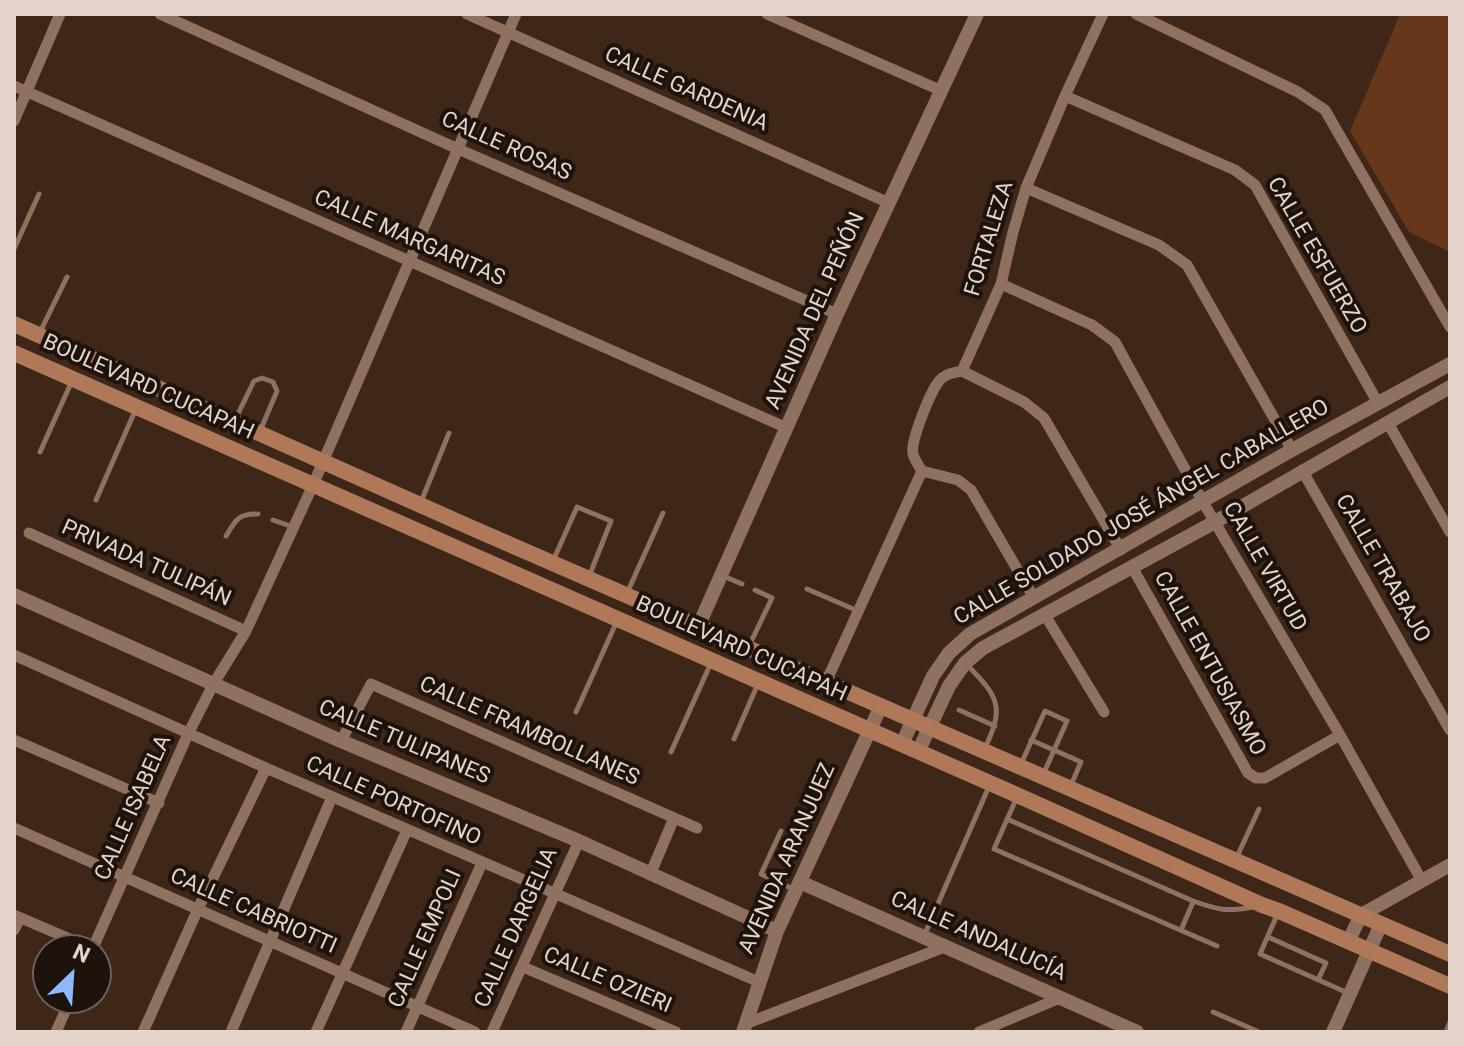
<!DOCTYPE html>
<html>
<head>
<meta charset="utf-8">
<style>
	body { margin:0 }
	#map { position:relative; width:1464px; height:1046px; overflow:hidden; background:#3e2618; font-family:Roboto,sans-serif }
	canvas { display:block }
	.frame { position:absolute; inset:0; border:16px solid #e4d4cb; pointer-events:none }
	.north { position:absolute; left:32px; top:934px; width:80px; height:80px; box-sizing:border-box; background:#1d120c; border:2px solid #6d6058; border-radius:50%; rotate:25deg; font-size:22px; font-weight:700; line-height:32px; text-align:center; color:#e4d4cb }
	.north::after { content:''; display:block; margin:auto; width:28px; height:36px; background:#8fb8fd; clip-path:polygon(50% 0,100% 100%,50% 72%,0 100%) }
</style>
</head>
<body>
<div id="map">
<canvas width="1464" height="1046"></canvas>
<div class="frame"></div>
<div class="north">N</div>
</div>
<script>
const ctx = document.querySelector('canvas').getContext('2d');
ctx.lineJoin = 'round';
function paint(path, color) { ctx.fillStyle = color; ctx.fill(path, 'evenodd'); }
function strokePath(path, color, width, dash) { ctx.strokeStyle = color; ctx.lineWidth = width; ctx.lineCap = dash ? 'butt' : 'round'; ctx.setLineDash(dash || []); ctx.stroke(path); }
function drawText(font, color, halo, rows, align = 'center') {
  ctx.font = font + ' Roboto,sans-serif'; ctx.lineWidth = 8; ctx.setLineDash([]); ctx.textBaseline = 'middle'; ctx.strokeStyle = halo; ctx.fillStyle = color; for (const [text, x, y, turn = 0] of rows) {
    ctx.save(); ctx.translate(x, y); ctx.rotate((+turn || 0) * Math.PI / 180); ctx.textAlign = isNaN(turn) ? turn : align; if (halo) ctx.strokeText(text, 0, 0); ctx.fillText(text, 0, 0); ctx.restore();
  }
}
const green = new Path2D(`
	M1400,14h50v238l-41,-20 -59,-101z`);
const service = new Path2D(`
	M14,249l25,-55
	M39,334l28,-57
	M235,420l19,-39 8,-3 11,4 4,9 -16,38
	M40,452l31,-69
	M96,500l39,-89
	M421,502l28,-69
	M273,520l20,7
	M226,536c9,-15 12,-23 32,-22
	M553,561l24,-54 34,14 -21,53
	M721,575l21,9
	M807,589l51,22
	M628,591l35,-78
	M750,644l22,-46 -17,-8
	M967,665c32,32 38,42 17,85
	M959,710l36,16
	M576,712l41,-91
	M734,739l23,-53
	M1031,740l50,22 -10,23
	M671,752l39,-87
	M1021,764l24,-53 22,10 -24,54
	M1017,797l-23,52 223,97
	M1007,819l186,82c26,9 33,11 60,6
	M781,831l-20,43 32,15
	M1236,859l23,-50
	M1277,915l-17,39 88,39
	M1181,930l12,-28
	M924,936l66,-152
	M1268,937l58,26 -8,17
	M1213,1012l46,20
	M1446,1032l4,-10`);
const minor = new Path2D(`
	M160,14l298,135 379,165
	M467,14l422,189
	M767,14l175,77
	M1136,14l162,78 27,18 125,217
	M14,86l773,342
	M1065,96l170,74 20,15 123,218
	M14,121l46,-107
	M1026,188l133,57 28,20 105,185
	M1001,284l91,41 23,17 88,160 137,233 82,146
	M962,371l39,-87 12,-52 13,-44 39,-92 38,-82
	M962,371l62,31 20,16 77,132
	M1388,423l62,109
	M1302,470l148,260
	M922,471l36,9 13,10 63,108
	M922,471c-3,-5 -8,-12 -9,-17 -3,-13 18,-63 26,-73 7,-8 14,-8 23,-10
	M29,533l217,98
	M1132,567l116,206 8,5h9l75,-43
	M1045,615l59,97
	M14,655l252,113 493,214
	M826,682l96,-211
	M14,740l145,63
	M341,741l30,-57 326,144
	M14,828l461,204
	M650,875l24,-57
	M14,915l79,34
	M14,930l6,-12
	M92,950l96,-216 26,-51 32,-52 67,-146 203,-471
	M523,967l153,65
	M745,1024l202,-78
	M56,1032l15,-34
	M143,1032l55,-123 68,-141
	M231,1032l101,-235
	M316,1032l91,-202
	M406,1032l76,-169
	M492,1032l87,-191
	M979,1032l81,-34`);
const tertiary = new Path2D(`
	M14,595l327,146 238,100 198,90
	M698,627l139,-313 140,-300
	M902,744l31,-68 16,-23 21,-19 322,-184 158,-86
	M918,752l31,-66 16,-23 18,-15 232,-126 235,-135
	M800,882l337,150
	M1348,942l13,-27 89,-50
	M743,1032l34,-101 104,-225
	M1333,1032l48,-108`);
const secondary = new Path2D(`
	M14,324l458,204 978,426
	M14,353l1003,442 245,110 17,6 171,75`);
const streetNames = [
	["CALLE GARDENIA",686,90,24],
	["CALLE ROSAS",506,147,24],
	["CALLE MARGARITAS",409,239,24],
	["FORTALEZA",990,239,-73],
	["CALLE ESFUERZO",1316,256,60],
	["AVENIDA DEL PEÑÓN",816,311,-66],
	["BOULEVARD CUCAPAH",148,388,24],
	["CALLE SOLDADO JOSÉ ÁNGEL CABALLERO",1142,513,-30],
	["PRIVADA TULIPÁN",146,564,24],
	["CALLE VIRTUD",1264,567,60],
	["CALLE TRABAJO",1382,569,60],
	["BOULEVARD CUCAPAH",741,650,24],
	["CALLE ENTUSIASMO",1209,664,61],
	["CALLE FRAMBOLLANES",529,732,24],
	["CALLE TULIPANES",404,743,23],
	["CALLE PORTOFINO",393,802,24],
	["CALLE ISABELA",134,808,-66],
	["AVENIDA ARANJUEZ",788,859,-66],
	["CALLE CABRIOTTI",253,912,24],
	["CALLE DARGELIA",517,928,-66],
	["CALLE ANDALUCÍA",978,937,24],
	["CALLE EMPOLI",426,939,-66],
	["CALLE OZIERI",607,981,23]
];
paint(green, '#663719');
strokePath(service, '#8e7161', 5);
strokePath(minor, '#8e7161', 11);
strokePath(tertiary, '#8e7161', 14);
strokePath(secondary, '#af7959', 16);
drawText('22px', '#e4d4cb', '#1d120c', streetNames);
</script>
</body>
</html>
